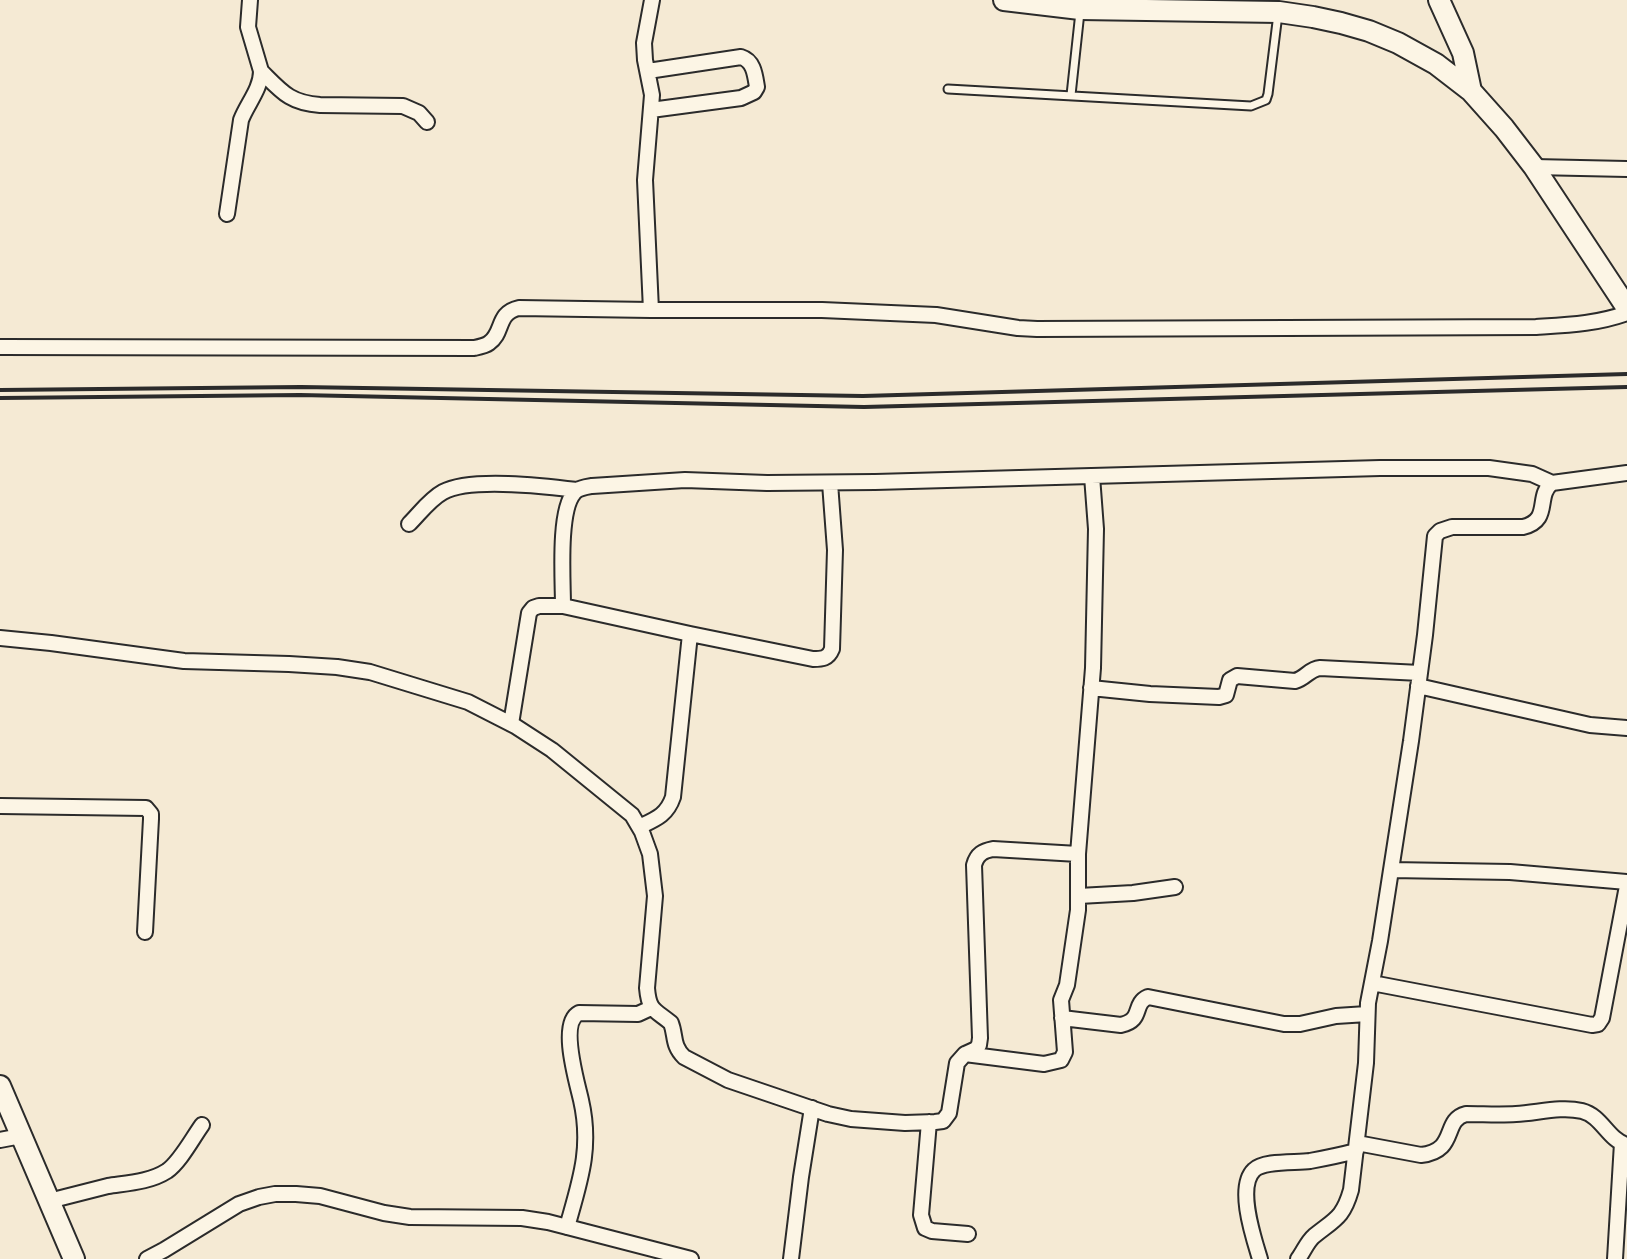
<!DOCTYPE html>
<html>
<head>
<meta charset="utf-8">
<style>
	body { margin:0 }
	canvas { display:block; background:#f5ead4 }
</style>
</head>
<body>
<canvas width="1627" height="1259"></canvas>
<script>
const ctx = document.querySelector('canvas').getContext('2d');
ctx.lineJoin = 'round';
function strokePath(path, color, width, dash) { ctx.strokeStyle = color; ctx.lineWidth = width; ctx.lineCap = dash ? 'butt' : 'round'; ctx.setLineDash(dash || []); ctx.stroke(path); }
const lane = new Path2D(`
	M948,89l303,17 15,-6 2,-6 10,-80
	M1071,95l9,-83`);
const street = new Path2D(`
	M261,71c21,21 29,32 59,34l83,1 16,7 8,9
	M648,71l93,-14c13,4 14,18 16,30l-3,5 -13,6 -90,12
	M1534,167l93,2
	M227,214l14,-94c6,-16 20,-31 20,-49l-13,-44 2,-27
	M651,310l-6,-130 7,-85 -7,-35 -1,-17 8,-43
	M0,347l474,1c5,-1 11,-2 15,-5 15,-10 7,-30 30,-35l132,2h171l114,5 82,13 19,1 499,-2c32,-2 61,-3 91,-14
	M409,524c11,-11 21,-25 34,-32 27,-15 102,-6 134,-2
	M563,606c0,-25 -5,-95 11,-113 4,-5 12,-6 18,-7l93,-6 82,3 108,-1 505,-14h109l43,6 20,9
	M0,638l51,5 133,18 105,3 48,3 33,5 98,30 47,24 37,24 80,65 10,17 8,22 5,42 -8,92c2,23 7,21 24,35 5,13 1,22 13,34l44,23 100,34 23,5 54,4 30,-1 8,-1 6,-8 8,-50 8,-9 11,-5 3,-4 1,-7 -6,-173c3,-11 9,-14 19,-16l85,5
	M1418,686l172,39 37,3
	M1091,688l59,6 69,3 7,-2 4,-15 7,-4 58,5c11,-3 14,-12 25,-13l100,5
	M511,724l18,-111 4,-5 6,-2h24l127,28 123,25c9,0 15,0 19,-10l3,-99 -5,-67
	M0,806l146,2 5,6v5l-6,113
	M639,827c17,-8 28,-12 34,-30l17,-163
	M1391,870l119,2 117,10
	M1079,896l54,-3 42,-6
	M1372,983l220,42 6,-1 4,-6 25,-132
	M1062,1018l59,7c23,-5 11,-21 27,-28l136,27h16l36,-8 31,-2
	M965,1054l79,10 17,-4 4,-8 -4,-52 6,-15 11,-75v-56l15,-186 3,-139 -4,-53
	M929,1122l-8,93 4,13 7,3 36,3
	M0,1140l21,-4
	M1357,1143l64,12c37,-4 21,-35 45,-41 17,0 34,1 50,0 21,-1 45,-8 66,-3 20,5 26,29 45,34
	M49,1201c20,-5 39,-10 59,-15 20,-3 42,-4 59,-15 13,-9 25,-32 35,-46
	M567,1227c13,-46 25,-79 14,-127 -4,-18 -22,-77 -2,-87l59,1 13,-6
	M147,1259l17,-9 75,-46 20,-7 16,-3h21l24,2 64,17 26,4 112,1 26,4 143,37
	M791,1259l10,-82 11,-69
	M1260,1259c-6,-20 -24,-72 -6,-89 10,-10 42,-7 56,-9 16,-3 31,-6 46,-10
	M1298,1259c6,-8 9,-17 16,-23 21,-17 29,-18 37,-46l15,-127 2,-60 12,-62 31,-200 14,-106 10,-99 5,-5 12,-4h71c29,-7 12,-31 29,-44l75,-10
	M1615,1259l7,-116`);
const secondary = new Path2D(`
	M1004,0l76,9 199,3 34,5 28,6 28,8 29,12 38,21 35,27 33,37 30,39 93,141
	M1439,0l24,53 8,38
	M0,1086l74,173`);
const rail = new Path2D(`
	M0,390l301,-3 562,9 764,-22
	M0,398l300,-3 564,12 763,-20`);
strokePath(lane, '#2b2b2b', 11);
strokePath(street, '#2b2b2b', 18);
strokePath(secondary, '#2b2b2b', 24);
strokePath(lane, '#fcf5e5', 7);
strokePath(street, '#fcf5e5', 14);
strokePath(secondary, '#fcf5e5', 20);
strokePath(rail, '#2b2b2b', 4);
</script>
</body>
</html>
